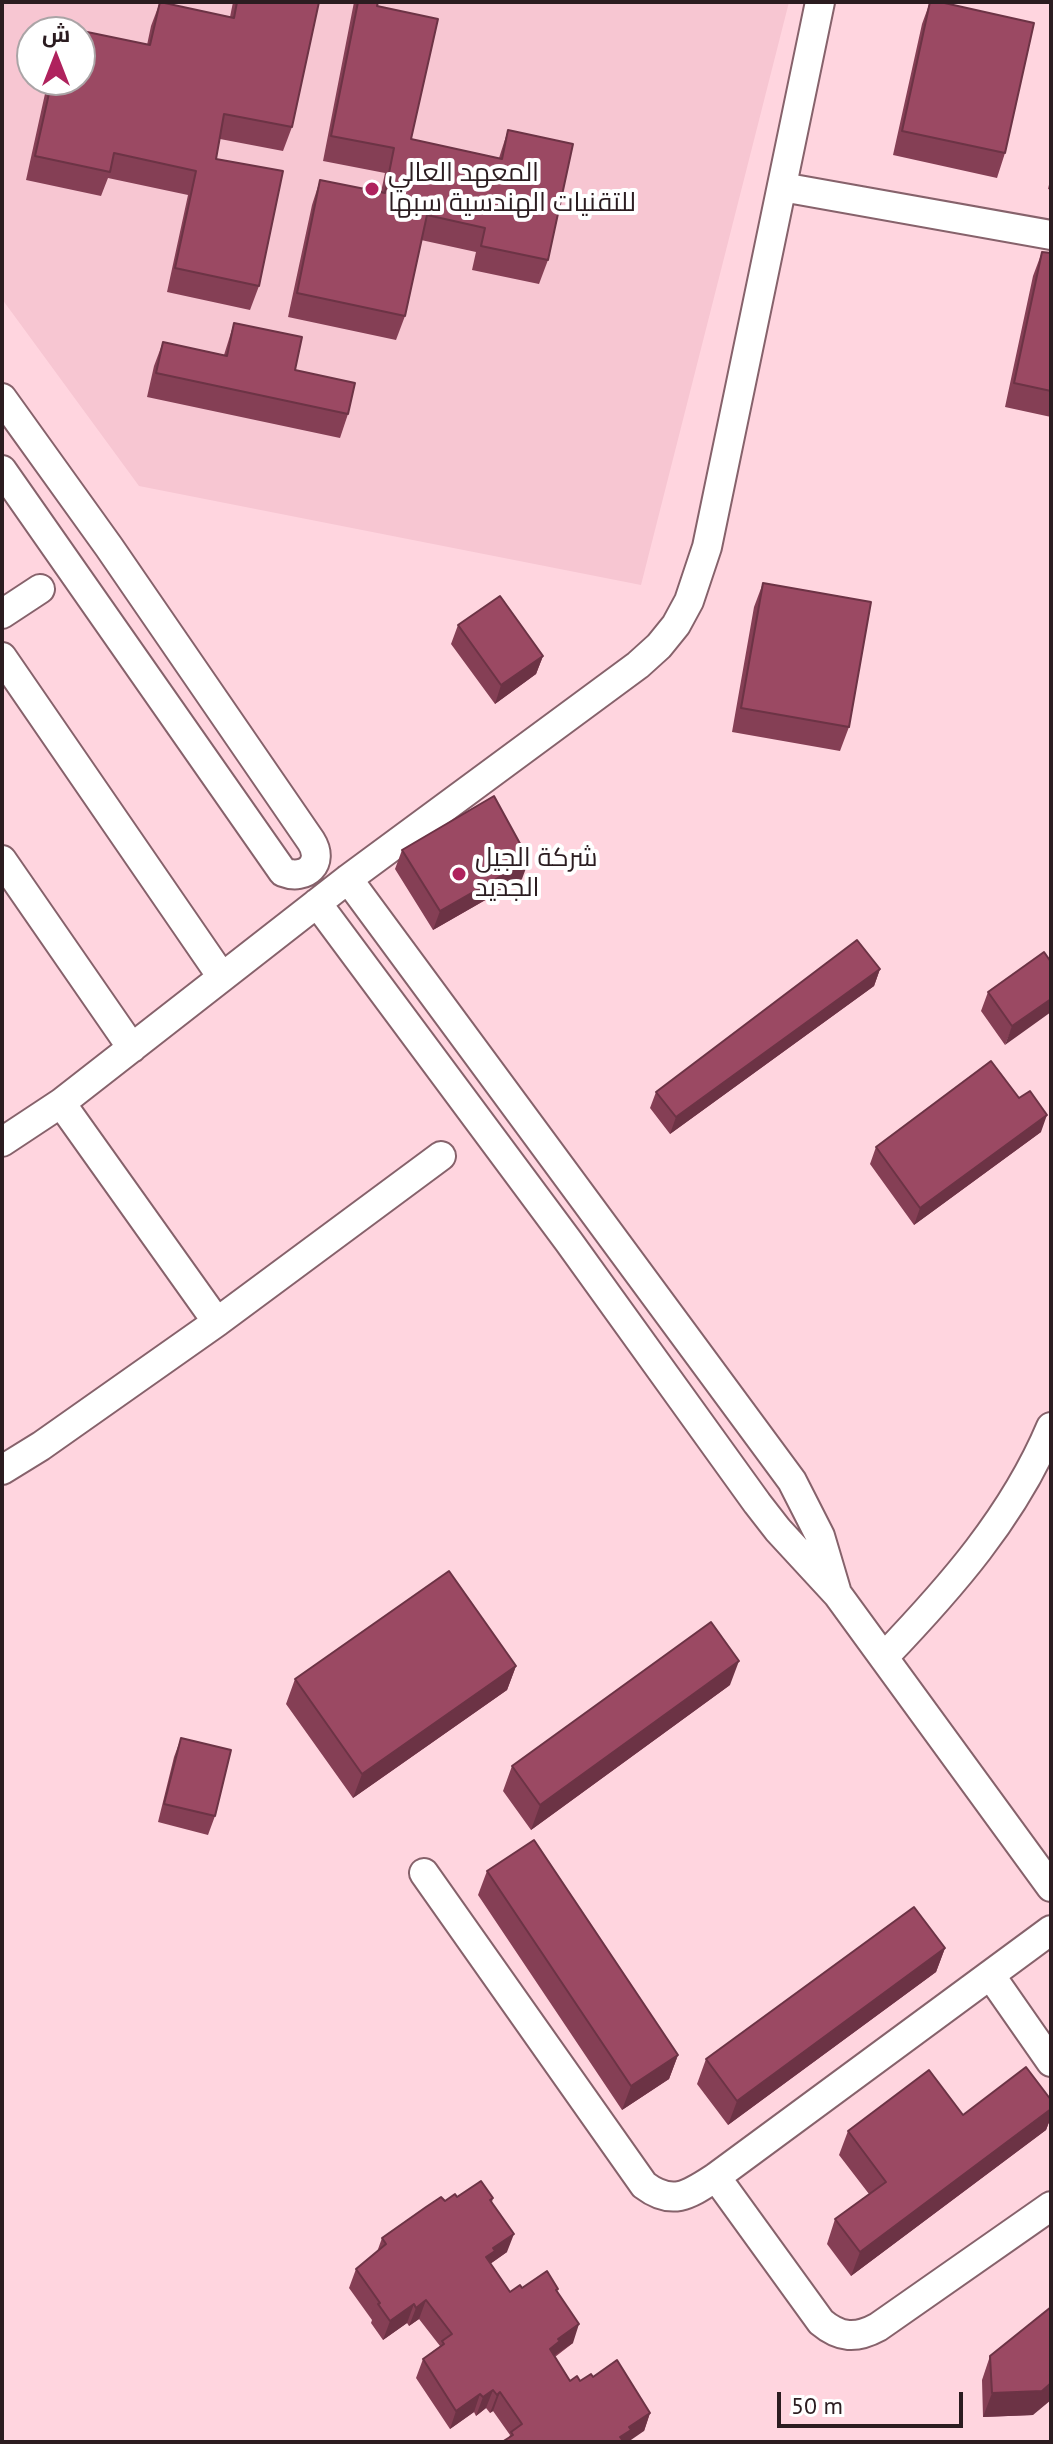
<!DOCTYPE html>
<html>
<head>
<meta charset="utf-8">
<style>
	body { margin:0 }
	#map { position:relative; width:1053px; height:2444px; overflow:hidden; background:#ffd5df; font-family:"PT Sans",Cairo,sans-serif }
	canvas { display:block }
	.frame { position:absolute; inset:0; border:4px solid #2b1c20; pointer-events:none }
	.north { position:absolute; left:16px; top:16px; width:80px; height:80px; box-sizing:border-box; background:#fff; border:2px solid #aaa4a6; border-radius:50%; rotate:0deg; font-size:22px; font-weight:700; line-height:32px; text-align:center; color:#2b1c20 }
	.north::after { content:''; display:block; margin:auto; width:28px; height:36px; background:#af225d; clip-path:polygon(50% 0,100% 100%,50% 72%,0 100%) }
	.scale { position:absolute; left:777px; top:2392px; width:186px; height:36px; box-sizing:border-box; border:4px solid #2b1c20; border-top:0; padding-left:10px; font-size:24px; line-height:28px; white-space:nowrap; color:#2b1c20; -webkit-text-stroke:6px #fff; paint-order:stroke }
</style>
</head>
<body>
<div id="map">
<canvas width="1053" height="2444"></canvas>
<div class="frame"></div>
<div class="north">ش</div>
<div class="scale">50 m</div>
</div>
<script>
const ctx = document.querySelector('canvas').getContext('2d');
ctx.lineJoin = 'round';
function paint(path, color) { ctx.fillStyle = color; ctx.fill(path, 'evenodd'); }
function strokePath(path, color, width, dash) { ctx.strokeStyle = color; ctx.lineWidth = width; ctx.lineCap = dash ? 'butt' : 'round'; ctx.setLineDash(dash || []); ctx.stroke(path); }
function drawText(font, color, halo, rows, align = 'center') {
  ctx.font = font + ' "PT Sans",Cairo,sans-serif'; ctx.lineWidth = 8; ctx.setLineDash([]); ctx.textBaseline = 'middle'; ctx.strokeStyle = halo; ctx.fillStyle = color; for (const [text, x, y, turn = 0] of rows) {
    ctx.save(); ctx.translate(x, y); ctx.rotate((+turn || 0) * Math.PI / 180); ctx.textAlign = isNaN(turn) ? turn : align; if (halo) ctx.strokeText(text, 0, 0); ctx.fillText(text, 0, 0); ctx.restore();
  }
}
const built = new Path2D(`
	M2,2h787l-148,583 -502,-99 -137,-187zM32,32h48v48h-48z`);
const minor = new Path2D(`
	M782,187l269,48
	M2,398l107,149 202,294c14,22 -5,40 -28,31l-281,-402
	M2,614l38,-25
	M2,657l220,320
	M2,860l130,188
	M348,879l444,602 28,55 16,54
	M317,903l252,339 188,261 21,27 60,65 213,292
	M61,1103l156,219
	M2,1142l59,-39 287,-224 290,-214 21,-19 17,-21 13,-24 18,-54 113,-545
	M2,1470l39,-24 176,-124 224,-166
	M884,1657c66,-69 129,-140 167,-230
	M424,1873l220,312c29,22 46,9 72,-8l335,-247
	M991,1976l60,86
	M716,2177l105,145c19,16 35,17 57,5l173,-121`);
const wall = new Path2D(`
	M160,2l70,15 3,-15h86l-27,125 -9,24 -63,-12 -4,20 43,127 -9,24 -83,-18 21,-97 -80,-17 -7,18 -75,-16 22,-100h32v-48h-19l2,-5 84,18 4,-19z
	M354,2h24l-1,4 34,133 88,19 9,-28 40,130 -9,24 -67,-14 4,-18 -55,-12 -16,76 -9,24 -108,-23 24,-112 8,-25 61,12 4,-19 -62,-12z
	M930,2l75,151 -8,25 -104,-23 29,-131z
	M1051,176v14l-3,-1z
	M1042,252l9,1v164l-46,-10 28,-131z
	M234,323l114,91 -8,24 -193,-41 7,-31 9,-24 61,13z
	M763,583l86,144 -9,24 -108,-19 22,-125z
	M458,625l85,31 -7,18 -41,30 -44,-60z
	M402,850l120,29 -89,51 -38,-61z
	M1044,952l-39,93 -24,-34 7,-19z
	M880,969l-6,17 -204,148 -20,-26 6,-16z
	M1041,1132l-127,93 -44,-61 6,-17z
	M516,1666l-9,24 -154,108 -67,-94 9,-25z
	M730,1685l-199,145 -28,-39 9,-25z
	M181,1738l34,78 -7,19 -50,-13 16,-65z
	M487,1871l191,184 -9,24 -47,31 -144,-215z
	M945,1948l-9,24 -208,153 -31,-41 9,-25z
	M1051,2100v17l-5,13 -195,146 -24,-32 8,-25 34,-25 -30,-39 9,-24 115,-16z
	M457,2197l36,1 -1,4 15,50 -17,12 20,28 12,-4 35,4 16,51 -18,14 15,24h10l13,-4 57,36 -6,18 -135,6 1,-2 -17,-24 -3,2 -4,-5 -10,8 -2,-4 -24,17 -34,-51 7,-19 17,-13 -21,-27 -10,7 -2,-3 -24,17 -12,-17 1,-3 -23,-32 7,-19 21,-17 5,-14 63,-37z
	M990,2356l43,59 -50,2 -1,-37z`);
const shadedWall = new Path2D(`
	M543,656l-7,18 -41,30 6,-19z
	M529,860l-7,19 -89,51 7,-19z
	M880,969l-6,17 -204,148 6,-17z
	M1051,999v13l-46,33 7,-19z
	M1047,1115l-6,17 -127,93 6,-17z
	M739,1661l-9,24 -199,145 9,-25z
	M516,1666l-9,24 -154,108 9,-24z
	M945,1948l-9,24 -208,153 9,-24z
	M678,2055l-9,24 -47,31 9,-24z
	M1051,2109v8l-5,13 -195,146 9,-24z
	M514,2234l-7,18 -17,12 -4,-7 7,-9z
	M426,2300l-7,19 -10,7 7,-18z
	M414,2304l-7,19 -24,17 7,-19z
	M579,2324l-6,19 -18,12 -2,5 -3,-11 8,-10z
	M1051,2383v17l-18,15 -50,2 9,-24z
	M493,2390l-7,18 -10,8 7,-19z
	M500,2392l-7,19 -3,2 7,-18z
	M480,2394l-6,18 -24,17 6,-18z
	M650,2413l-6,18 -16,11h-10l2,-5 9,-10z`);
const building = new Path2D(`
	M160,2l74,16 3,-16h82l-27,125 -68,-13 -8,45 67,12 -24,115 -84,-18 21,-97 -82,-18 -4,19 -75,-16 17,-76h28v-48h-18l1,-5 87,18z
	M358,2h20l-1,4 61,13 -27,120 91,20 6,-29 65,14 -25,116 -67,-14 4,-18 -58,-13 -22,101 -108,-23 23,-113 65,13 9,-45 -63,-12z
	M930,2h10l94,21 -29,130 -103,-22z
	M1042,252l9,1v138l-37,-8z
	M234,323l68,14 -7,33 60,13 -7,31 -192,-41 7,-31 64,14z
	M763,583l108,19 -22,125 -108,-19z
	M500,596l43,60 -42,29 -43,-60z
	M494,796l35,64 -89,51 -38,-61z
	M857,940l23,29 -204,148 -20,-25z
	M1044,952l7,10v37l-39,27 -24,-34z
	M991,1061l28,37 11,-7 17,24 -127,93 -44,-61z
	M449,1571l67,95 -154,108 -67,-95z
	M711,1622l28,39 -199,144 -28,-39z
	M181,1738l50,12 -16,66 -51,-12z
	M534,1840l144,215 -47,31 -144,-215z
	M914,1907l31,41 -208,153 -31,-42z
	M1026,2067l25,33v9l-191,143 -25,-33 51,-37 -38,-51 81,-61 34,45z
	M481,2181l12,17 -3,2 24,34 -21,14 2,3 -9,6 24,35 10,-7 2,3 25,-17 11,18 -2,1 23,34 -21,15 2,2 -10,8 20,32 7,-5 3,5 11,-7 2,3 24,-17 33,53 -21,14 2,3 -11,7 4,5h-122l11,-7 -2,-3 11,-8 -22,-32 -3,3 -4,-5 -10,7 -3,-3 -24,17 -33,-52 21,-15 -2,-3 10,-7 -26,-34 -10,8 -2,-4 -24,17 -12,-17 2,-1 -24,-34 30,-25 -4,-6 44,-31 15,-10 4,4 10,-7 2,3z
	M1051,2307v76l-9,8 -50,2 -2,-37z`);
const markers = [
	[372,189,8,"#af225d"],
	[459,874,8,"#af225d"]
];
const poiNames = [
	["المعهد العالي",388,174],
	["للتقنيات الهندسية سبها",388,204],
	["شركة الجيل",475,859],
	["الجديد",475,889]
];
paint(built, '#f7c6d2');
strokePath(minor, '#86626b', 32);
strokePath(minor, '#fff', 28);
paint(wall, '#853f55');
paint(shadedWall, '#6c3345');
paint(building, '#9b4963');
strokePath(building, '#6c3345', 2);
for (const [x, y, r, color] of markers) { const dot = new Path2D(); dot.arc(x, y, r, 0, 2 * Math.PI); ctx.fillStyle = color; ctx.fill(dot); strokePath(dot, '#fff', 3); }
drawText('26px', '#2b1c20', '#fff', poiNames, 'left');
</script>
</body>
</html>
